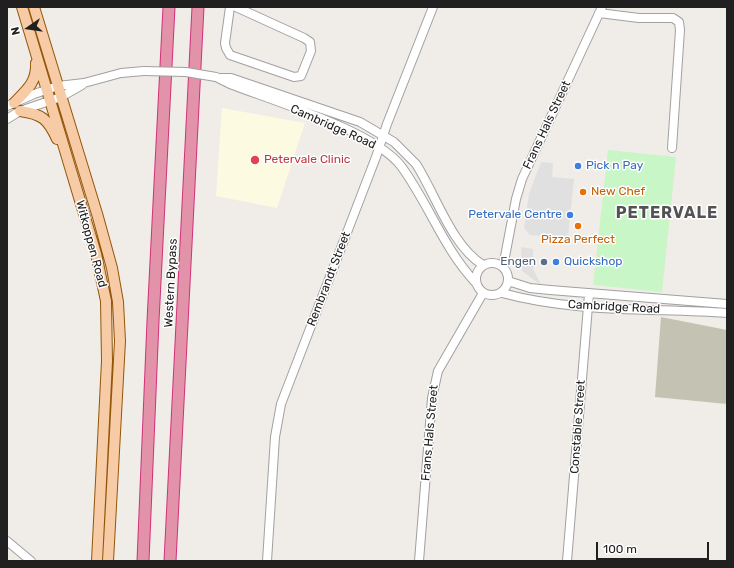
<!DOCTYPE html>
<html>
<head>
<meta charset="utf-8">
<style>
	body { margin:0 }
	#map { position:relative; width:734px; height:568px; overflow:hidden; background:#f0ece7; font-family:Rubik,sans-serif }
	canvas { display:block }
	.frame { position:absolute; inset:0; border:8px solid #202020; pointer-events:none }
	.north { position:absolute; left:8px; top:8px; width:40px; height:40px; -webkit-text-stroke:3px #fff; paint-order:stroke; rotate:257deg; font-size:11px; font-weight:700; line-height:16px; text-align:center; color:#202020 }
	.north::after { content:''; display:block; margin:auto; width:14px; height:18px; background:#202020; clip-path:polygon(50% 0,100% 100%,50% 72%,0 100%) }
	.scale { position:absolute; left:596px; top:542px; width:113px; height:18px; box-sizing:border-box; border:2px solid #202020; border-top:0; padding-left:5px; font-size:12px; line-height:14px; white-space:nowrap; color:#202020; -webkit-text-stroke:3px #fff; paint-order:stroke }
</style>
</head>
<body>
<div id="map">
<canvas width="734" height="568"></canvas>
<div class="frame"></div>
<div class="north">N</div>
<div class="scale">100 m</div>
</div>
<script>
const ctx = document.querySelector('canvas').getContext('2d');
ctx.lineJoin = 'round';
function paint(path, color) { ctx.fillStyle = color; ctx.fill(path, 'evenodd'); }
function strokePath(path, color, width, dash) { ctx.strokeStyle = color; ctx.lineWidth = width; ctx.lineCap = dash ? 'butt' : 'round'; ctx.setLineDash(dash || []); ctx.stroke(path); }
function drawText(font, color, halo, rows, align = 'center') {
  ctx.font = font + ' Rubik,sans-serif'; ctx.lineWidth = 3; ctx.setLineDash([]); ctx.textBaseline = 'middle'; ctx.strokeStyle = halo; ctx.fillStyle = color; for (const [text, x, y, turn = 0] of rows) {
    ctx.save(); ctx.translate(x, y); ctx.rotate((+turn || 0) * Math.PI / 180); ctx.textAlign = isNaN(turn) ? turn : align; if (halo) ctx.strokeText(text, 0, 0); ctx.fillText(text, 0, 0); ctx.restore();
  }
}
const education = new Path2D(`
	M222,108l83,15 -28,85 -61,-12z`);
const construction = new Path2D(`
	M661,317l66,13v74l-72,-7z`);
const park = new Path2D(`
	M608,150l68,7 -14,135 -69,-7z`);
const parking = new Path2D(`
	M541,162l12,1 -1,14 22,2 -6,59 -38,-3 -6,-7 5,-34z
	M521,247l12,2v20l8,16 -19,-14z`);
const minor = new Path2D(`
	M230,7l-5,36 1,5 4,7 64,22 7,-1 10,-25 -1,-9 -6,-4 -68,-31
	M599,13l40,5h34l6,4 1,8 -8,118
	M216,77l14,7c44,17 144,47 171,82 28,38 42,82 75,117
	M221,78h10l129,44 34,20 22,22c20,31 35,81 67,101
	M7,106l27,-12 24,-8 26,-3 37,-10 23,-2
	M7,119l13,-8 41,-14 21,-12
	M476 279a16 16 0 1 1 32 0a16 16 0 1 1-32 0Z
	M503,267l13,-68 6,-20 80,-172
	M508,281l22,7 20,2 177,14
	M502,293c73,20 150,15 225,20
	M7,541l24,20
	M267,561l8,-124 6,-33 95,-247 11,-33 46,-117
	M419,561l13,-163 6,-27 45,-78
	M567,561l22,-267`);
const major = new Path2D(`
	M22,7l74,247 10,47 1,60 -10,200
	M34,7l64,210 14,51 6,34 2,39 -12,220
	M14,103c13,-13 23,-21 22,-40
	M20,111c22,3 28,8 37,28`);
const highway = new Path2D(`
	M143,561l10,-240 16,-314
	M170,561l28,-554`);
const minorBridge = new Path2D(`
	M144,71l42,1 30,5`);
const markers = [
	[255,160,5,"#e0444e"],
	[578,166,4,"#3f7fe0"],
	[583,192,4,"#e8710a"],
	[570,215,4,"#3f7fe0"],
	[578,226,4,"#e8710a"],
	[544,262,4,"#5c6f8a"],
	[556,262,4,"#3f7fe0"]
];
const streetNames = [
	["Frans Hals Street",547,125,-65],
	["Cambridge Road",333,127,24],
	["Witkoppen Road",91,244,75],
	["Rembrandt Street",329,279,-69],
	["Western Bypass",171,283,-87],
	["Cambridge Road",614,307,3],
	["Constable Street",578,427,-86],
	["Frans Hals Street",430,433,-85]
];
const healthNames = [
	["Petervale Clinic",264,160]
];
const shopNames = [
	["Pick n Pay",586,166],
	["Petervale Centre",562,215,"right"],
	["Quickshop",564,262]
];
const foodNames = [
	["New Chef",591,192],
	["Pizza Perfect",578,240,"center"]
];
const serviceNames = [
	["Engen",536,262]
];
const districtNames = [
	["PETERVALE",667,213]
];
paint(education, '#fdfae2');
paint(construction, '#c4c2b2');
paint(park, '#c8f6c7');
paint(parking, '#e0e0e0');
strokePath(minor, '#a1a1a1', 10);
strokePath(major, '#925609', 12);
strokePath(highway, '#d13179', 13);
strokePath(minor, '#fff', 8);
strokePath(major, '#f6cba5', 10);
strokePath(highway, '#e293aa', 11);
strokePath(minorBridge, '#a1a1a1', 10, []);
strokePath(minorBridge, '#fff', 8);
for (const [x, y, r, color] of markers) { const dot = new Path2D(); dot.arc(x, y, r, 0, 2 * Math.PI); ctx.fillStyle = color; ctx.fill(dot); strokePath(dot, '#fff', 1.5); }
drawText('12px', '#202020', '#fff', streetNames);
drawText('12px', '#be3a42', '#fff', healthNames, 'left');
drawText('12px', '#366cbe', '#fff', shopNames, 'left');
drawText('12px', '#c56008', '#fff', foodNames, 'left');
drawText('12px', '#4e5e75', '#fff', serviceNames, 'right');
ctx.letterSpacing = '1px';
drawText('bold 16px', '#535353', '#fff', districtNames);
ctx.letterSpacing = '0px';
</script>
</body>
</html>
